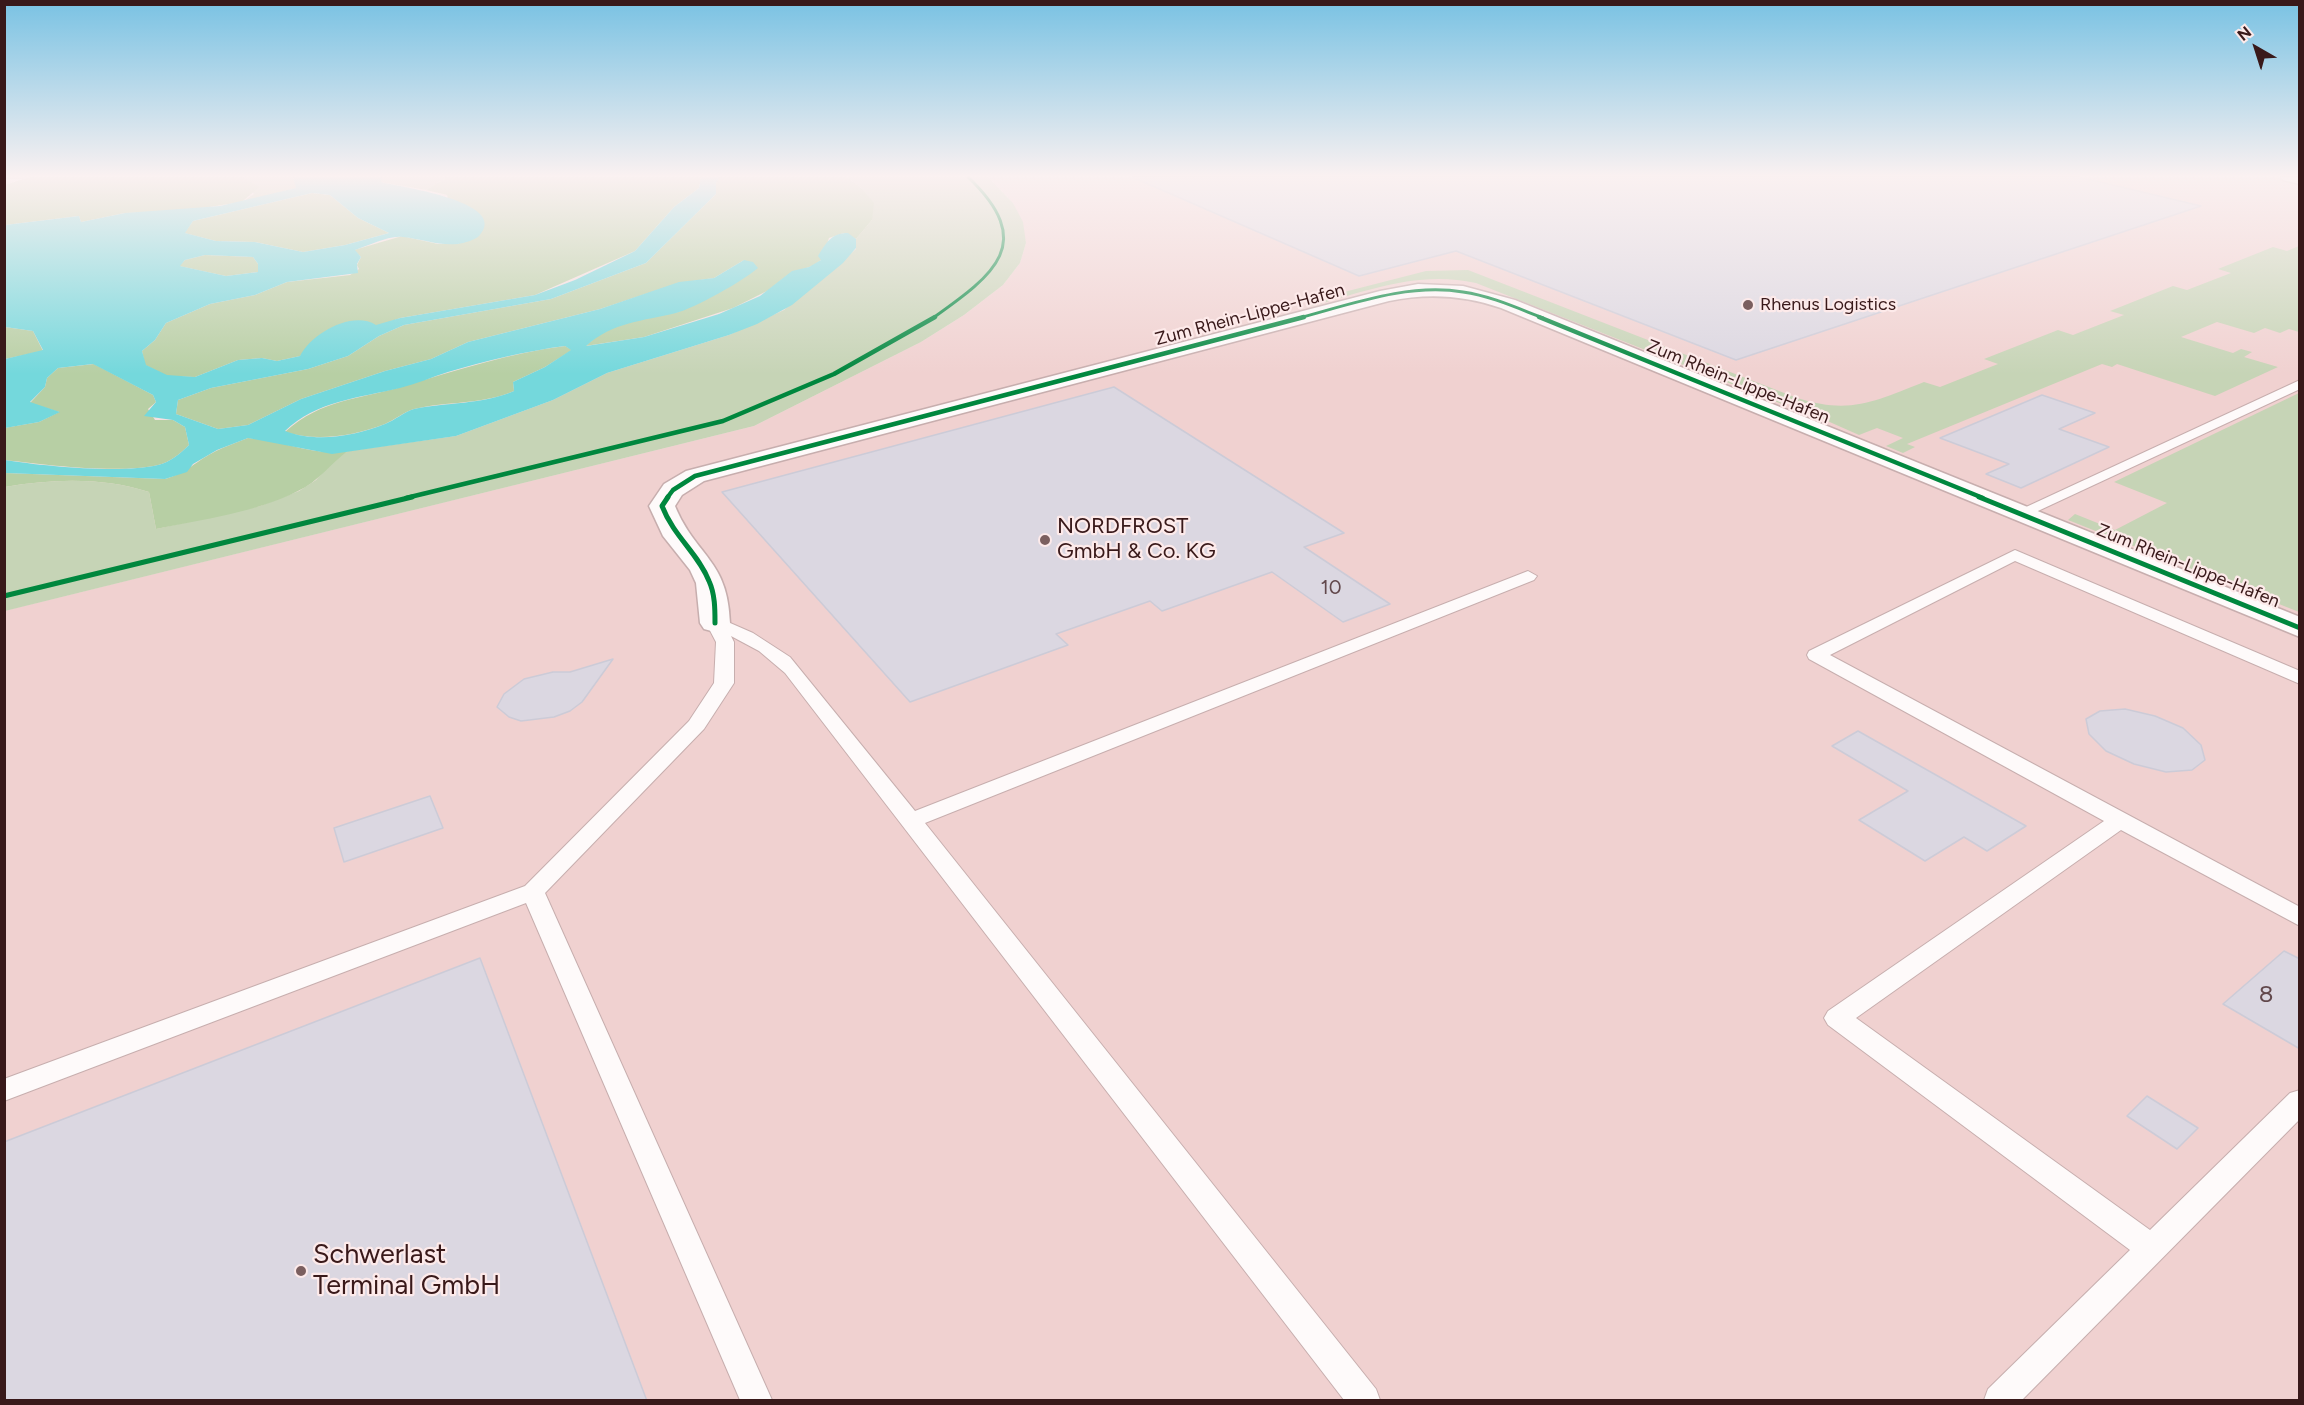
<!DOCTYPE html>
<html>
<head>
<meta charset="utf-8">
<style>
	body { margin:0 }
	#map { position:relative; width:2304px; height:1405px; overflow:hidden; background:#f5e0e0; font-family:Figtree,sans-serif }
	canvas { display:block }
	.frame { position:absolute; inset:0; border:6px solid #39191a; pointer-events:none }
	.north { position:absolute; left:2226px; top:18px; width:60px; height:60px; -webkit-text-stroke:4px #fdeaea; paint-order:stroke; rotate:321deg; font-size:16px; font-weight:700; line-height:24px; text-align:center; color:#39191a }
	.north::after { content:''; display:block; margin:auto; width:21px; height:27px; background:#39191a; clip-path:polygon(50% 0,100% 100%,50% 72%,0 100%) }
</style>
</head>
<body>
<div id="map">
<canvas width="2304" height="1405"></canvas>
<div class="frame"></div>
<div class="north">N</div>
</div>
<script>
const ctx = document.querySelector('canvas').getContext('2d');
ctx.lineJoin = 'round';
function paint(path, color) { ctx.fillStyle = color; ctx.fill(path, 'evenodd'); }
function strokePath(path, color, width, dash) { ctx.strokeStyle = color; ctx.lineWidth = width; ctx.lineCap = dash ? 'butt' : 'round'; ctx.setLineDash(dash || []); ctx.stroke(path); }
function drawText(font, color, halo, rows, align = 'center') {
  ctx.font = font + ' Figtree,sans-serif'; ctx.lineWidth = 4.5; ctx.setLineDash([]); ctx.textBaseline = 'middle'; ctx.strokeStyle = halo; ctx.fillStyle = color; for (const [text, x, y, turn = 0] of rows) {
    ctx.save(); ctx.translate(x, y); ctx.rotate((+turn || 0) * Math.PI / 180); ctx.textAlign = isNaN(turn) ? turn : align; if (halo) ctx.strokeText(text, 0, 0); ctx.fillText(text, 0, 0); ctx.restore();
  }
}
const built = new Path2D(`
	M988,177h1311v1223h-2294l-1,-789 750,-185 167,-84 43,-27 39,-30 17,-22 6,-20 -13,-40z`);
const green = new Path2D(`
	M243,177h50l4,11 -55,14 12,-8z
	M382,177h65l-21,13 -46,-8z
	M847,177h141l25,26 10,19 3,21 -6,20 -17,22 -39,30 -43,27 -167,84 -749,185v-124c48,-8 96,-10 144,5l7,37 104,-23 39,-15 17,-11 17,-19 15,-10 108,-15 97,-36 54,-27 122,-38 55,-25 72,-61v-10l16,-19 -11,-32z
	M2299,246v86l-10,-3 -9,4 -15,-5 -11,5 -37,-11 -36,15 52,16 8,-4 11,3 -8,5 34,10 -63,29 -98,-32 -5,3 -10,-3 -195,80 8,3 -12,6 -17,-7 17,-8 -26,-10 -18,7 -70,-31h-7l-306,-121c-58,-13 -109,8 -164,23l-7,-4 121,-31 42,-1 329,128c54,17 78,3 127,-16l16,5 58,-23 -14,-5 74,-29 15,5 51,-20 -14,-4 63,-25 14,4 44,-17 -13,-4 55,-22 14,4z
	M2299,393v219l-231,-92 7,-6 40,16 52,-27 -53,-21z`);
const forest = new Path2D(`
	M31,177h212l16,10 -17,15 -65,10 -52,1 -44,9 -2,-6 -74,9 -1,-40z
	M447,177h254l-2,11 -25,19 -39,44 -100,44 -135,23 -100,38 -23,5 -15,-3 -24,2 -43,17 -28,-1 -22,-11 -3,-14 13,-11 11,-17 44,-19 45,-9 32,-13 63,-7 9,-6 -2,-4 4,-8 -7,-7 48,-14 36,8h21l-12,-49 -21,-5z
	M720,177h127l14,11 13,15 -2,17 -16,19 -12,-6 -15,5 -7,21 -7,6 -26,9 -20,16 -36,18 -89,29 -59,9 19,-15 31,-11 43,-8 32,-16 34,-36 -30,18 -35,5 -79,26 -132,33 -37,17 -46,12 -84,28 -53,26 -30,4 -42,-15 2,-14 33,-12 97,-19 40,-13 31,-20 25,-11 147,-26 95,-36 70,-69v-11z
	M312,193l18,2 28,23 31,15 -44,12 -42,7 -48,-10 -39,-1 -32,-8 9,-12z
	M205,255l48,2 5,7v8l-32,4 -47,-10 6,-6z
	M5,327l28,4 10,20 -38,8z
	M565,346l7,4 -27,17 -32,15 1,9c-33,14 -67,10 -100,18 -10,3 -20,11 -29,15 -31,12 -68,18 -100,8 38,-34 74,-32 119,-46 53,-16 106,-33 161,-40z
	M94,364l59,31 3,7 -8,7 7,11h18l12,7 4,18c-9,9 -19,17 -31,20 -39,9 -113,0 -153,-5l-1,-32 35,-6 20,-10 -29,-9 15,-16 2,-9 11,-10z
	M248,438c35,2 66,19 100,13 -17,12 -30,31 -50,40 -43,22 -95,28 -142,38l-7,-37c-48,-15 -96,-13 -144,-5v-14l160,6c23,-7 31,-18 51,-28 10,-5 22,-9 32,-13z`);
const water = new Path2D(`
	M293,177h89l-1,5c13,4 131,19 98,54 -4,4 -15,7 -21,8 -20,2 -36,-5 -55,-7 -14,-2 -35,9 -48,13l6,7 -4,7 1,9 -71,9 -32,13 -45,9 -44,19 -11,17 -13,11 4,14 21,10 28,2 43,-17 24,-2 15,3 23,-5c11,-22 52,-46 76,-31l24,-7 135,-23 40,-15 60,-29 39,-44 25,-19 2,-11h19l-4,6v11l-70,69 -95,36 -147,26 -25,11 -31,20 -40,13 -97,19 -33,12 -2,14 42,15 30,-4 53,-26 84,-28 46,-12 37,-17 132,-33 79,-27 35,-4 30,-18 9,2 5,6c-15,13 -63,40 -82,45 -33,8 -63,9 -90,33l58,-9 75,-23 41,-18 32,-25 17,-4 12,-7 -3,-4c8,-13 13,-23 30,-23l8,6v9l-13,15 -51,42 -35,19 -28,11 -122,38 -54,27 -97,36 -124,18 -84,-16 -31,12 -24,14 -6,8 -22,7 -160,-6v-13c37,6 117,14 153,5 12,-3 22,-11 31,-20l-4,-18 -12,-7 -29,-4 12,-14 -3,-7 -60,-31 -35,4 -11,10 -2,9 -15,15 30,10 -21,10 -34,6v-69l38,-9 -10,-19 -28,-4v-102l74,-9 2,6 44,-9 95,-7 76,-18zM312,193l18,2 28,23 31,15 -44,12 -42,7 -48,-10 -39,-1 -31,-8 8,-12zM205,255l48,2 5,7v8l-32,4 -46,-10 5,-6zM565,346l6,4 -26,17 -32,15 1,9c-33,14 -67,11 -100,18 -10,3 -19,11 -29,15 -30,12 -69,19 -100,7 31,-30 74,-33 115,-43 16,-4 32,-11 48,-16 37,-11 78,-21 117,-26z`);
const building = new Path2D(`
	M1132,177h947l122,29 -465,154 -280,-109 -97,25z
	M1114,387l230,146 -40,14 86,57 -47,18 -71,-50 -110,39 -12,-10 -94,33 12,11 -158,57 -188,-210z
	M2042,395l53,18 -36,16 50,18 -88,41 -35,-14 23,-10 -69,-26z
	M613,659l-31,43 -12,9 -16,6 -33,4 -12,-4 -12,-10 7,-13 20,-15 29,-7h17z
	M2125,709l30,7 28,12 18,17 4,15 -13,10 -26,2 -32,-8 -28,-13 -17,-17 -3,-15 14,-8z
	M1858,731l78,44 90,51 -39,25 -23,-14 -39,24 -66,-41 49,-29 -76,-45z
	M430,796l13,32 -99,34 -10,-34z
	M2284,951l16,8v90l-77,-45z
	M480,958l167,443h-643v-259z
	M2147,1096l51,32 -21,21 -50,-33z`);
const service = new Path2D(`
	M2300,380v9l-275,128 -6,2 -8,-5z
	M2015,550l285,121v13l-285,-123 -185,94 470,252v19l-179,-96 -265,188 294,212 140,-137 10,-3v29l-278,281h-38l4,-11 142,-139 -302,-225 -4,-7 4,-7 276,-190 -295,-162 -2,-4 2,-4z
	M1528,571l9,5 -3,4 -609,243 451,566 4,11h-36l-559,-727 -26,-22 -28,-15 3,6v41l-30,46 -159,164 227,507h-32l-214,-497 -522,198v-22l521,-193 164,-165 25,-38 2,-41 -10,-19 3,-4h12l32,14 37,24 125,154z`);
const minor = new Path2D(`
	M2281,177h19v7l-17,-4z
	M1418,284l45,2 52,14 785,317v20l-799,-329c-38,-13 -73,-15 -112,-7l-685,180 -22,14 -7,11c21,51 53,53 55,117l-4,6 -11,3 -11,-3 -4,-6 -4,-40 -6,-13 -27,-34 -14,-30 15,-22 22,-13 694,-180z`);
const cyclewayFar2 = new Path2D(`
	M933,318c62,-44 104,-75 35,-141
	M1299,318c53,-14 109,-35 164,-26 28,4 54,16 80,26`);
const cyclewayFar1 = new Path2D(`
	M1539,317l444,181
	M406,498l317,-77 111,-47 101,-57
	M667,498l6,-8 22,-14 609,-159`);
const cycleway = new Path2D(`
	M668,497l-6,9c12,31 36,47 47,75 6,13 6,28 6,42
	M1979,497l321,131
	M4,596l408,-99`);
const markers = [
	[1748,305,6,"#7b5f5f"],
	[1045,540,6,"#7b5f5f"],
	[301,1271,6,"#7b5f5f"]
];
const farPoinames = [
	["Rhenus Logistics",1760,305]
];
const farStreetnames = [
	["Zum Rhein-Lippe-Hafen",1250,315,-15],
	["Zum Rhein-Lippe-Hafen",1738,382,22],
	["Zum Rhein-Lippe-Hafen",2188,566,22]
];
const numberNames = [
	["10",1331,588]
];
const poiNames = [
	["NORDFROST",1057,527],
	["GmbH & Co. KG",1057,552]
];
const nearNumbernames = [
	["8",2266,995]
];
const nearPoinames = [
	["Schwerlast",313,1255],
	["Terminal GmbH",313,1286]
];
paint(built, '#f0d1d0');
paint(green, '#c6d4b6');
paint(forest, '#b7cfa4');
paint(water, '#74d8dc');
paint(building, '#dbd7e1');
strokePath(building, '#cccbd7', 1.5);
strokePath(service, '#c7aeae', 2);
strokePath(minor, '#c7aeae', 3);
paint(service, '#fefafa');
paint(minor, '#fefafa');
strokePath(cyclewayFar2, '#00873e', 3);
strokePath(cyclewayFar1, '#00873e', 4.5);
strokePath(cycleway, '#00873e', 5);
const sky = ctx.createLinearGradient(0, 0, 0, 374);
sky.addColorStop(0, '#79c2e3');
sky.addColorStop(0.47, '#faf1f1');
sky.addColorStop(1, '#faf1f100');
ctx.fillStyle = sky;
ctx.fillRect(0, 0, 2304, 374);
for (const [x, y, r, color] of markers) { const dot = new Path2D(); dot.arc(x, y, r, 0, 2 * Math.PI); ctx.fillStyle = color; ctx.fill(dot); strokePath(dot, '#fdeaea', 2); }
drawText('18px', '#39191a', '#fdeaea', farPoinames, 'left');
drawText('18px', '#39191a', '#fdeaea', farStreetnames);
drawText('20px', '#62484c', null, numberNames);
drawText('22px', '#39191a', '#fdeaea', poiNames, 'left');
drawText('24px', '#62484c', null, nearNumbernames);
drawText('27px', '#39191a', '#fdeaea', nearPoinames, 'left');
</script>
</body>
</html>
